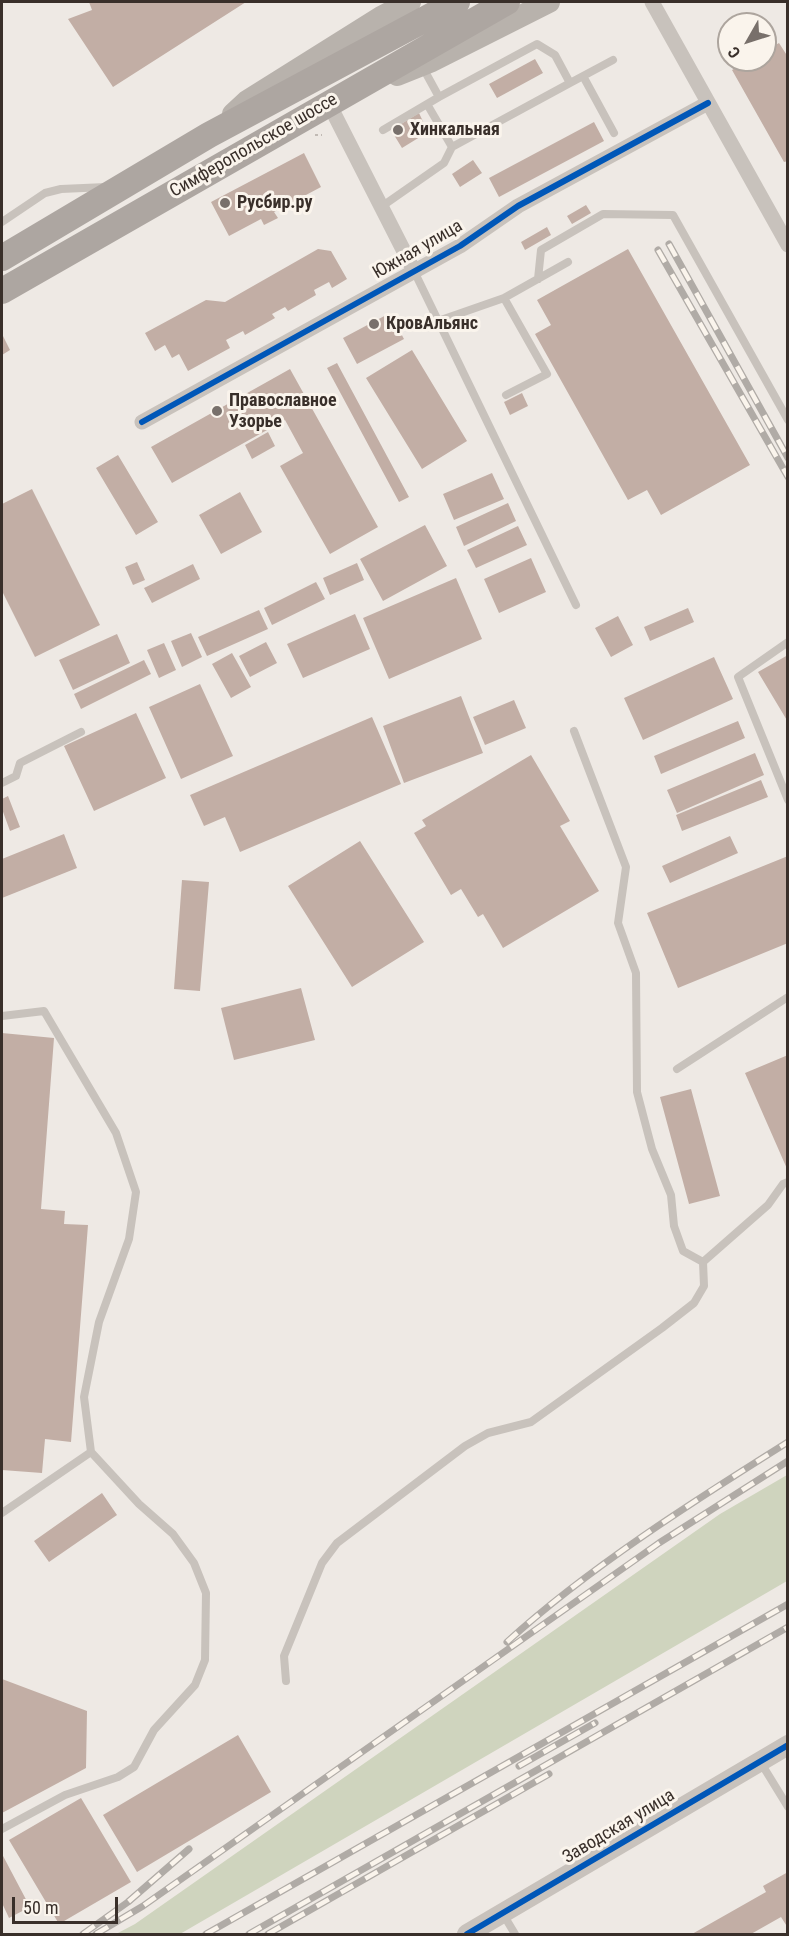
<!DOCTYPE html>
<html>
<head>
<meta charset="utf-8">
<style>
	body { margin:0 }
	#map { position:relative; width:789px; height:1936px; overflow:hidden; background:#eee9e4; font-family:"Roboto Condensed",sans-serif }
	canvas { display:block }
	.frame { position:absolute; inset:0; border:3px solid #392f2a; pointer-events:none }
	.north { position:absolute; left:717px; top:12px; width:60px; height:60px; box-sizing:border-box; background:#faf4ec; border:2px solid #ada59e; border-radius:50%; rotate:231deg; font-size:16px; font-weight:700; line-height:24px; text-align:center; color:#392f2a }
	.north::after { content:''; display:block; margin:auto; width:21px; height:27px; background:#78706b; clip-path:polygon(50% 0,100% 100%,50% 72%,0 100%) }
	.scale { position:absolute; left:12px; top:1897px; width:106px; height:27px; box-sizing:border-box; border:3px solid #392f2a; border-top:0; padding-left:8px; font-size:18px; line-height:21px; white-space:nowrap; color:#392f2a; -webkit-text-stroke:4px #faf4ec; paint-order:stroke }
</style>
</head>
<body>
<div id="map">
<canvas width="789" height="1936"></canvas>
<div class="frame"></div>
<div class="north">С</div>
<div class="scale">50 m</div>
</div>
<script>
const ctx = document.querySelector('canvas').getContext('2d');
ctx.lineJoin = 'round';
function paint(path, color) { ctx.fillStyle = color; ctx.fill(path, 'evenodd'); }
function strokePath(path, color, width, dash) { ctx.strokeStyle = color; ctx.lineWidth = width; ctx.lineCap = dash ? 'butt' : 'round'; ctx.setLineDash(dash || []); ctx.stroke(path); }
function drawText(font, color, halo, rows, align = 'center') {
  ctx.font = font + ' "Roboto Condensed",sans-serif'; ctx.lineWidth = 6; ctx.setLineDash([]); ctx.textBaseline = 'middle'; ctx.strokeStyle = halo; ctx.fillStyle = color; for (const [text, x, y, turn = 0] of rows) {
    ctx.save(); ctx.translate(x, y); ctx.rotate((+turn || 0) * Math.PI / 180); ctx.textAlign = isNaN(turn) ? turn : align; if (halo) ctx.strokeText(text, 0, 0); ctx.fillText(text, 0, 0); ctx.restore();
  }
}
const green = new Path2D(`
	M787,1475v106l-607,353h-64l19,-10 585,-410z`);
const building = new Path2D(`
	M89,2h157l-133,85 -45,-68 24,-9z
	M779,43l9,14v104l-4,1 -52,-92 17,-10h16v-9z
	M535,59l8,14 -46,25 -8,-14z
	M419,113l9,19 -26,16 -11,-18z
	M594,122l10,19 -105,56 -10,-19z
	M304,153l17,34 -47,25 4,6 -14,7 -3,-6 -32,17 -18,-34z
	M473,160l9,13 -22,14 -8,-13z
	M586,205l5,8 -19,11 -5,-8z
	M547,227l4,8 -26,15 -4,-8z
	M318,249l13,2 16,28 -15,9 -3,-6 -15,8 2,5 -28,16 -3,-4 -13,7 3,4 -30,17 -2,-4 -17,9 4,8 -42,23 -9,-17 -7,4 -7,-13 -10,6 -10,-18 61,-33 19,2z
	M628,249l122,216 -89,50 -14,-25 -19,10 -93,-166 16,-9 -14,-25z
	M390,313l14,26 -47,25 -14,-26z
	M2,334l8,16 -8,5z
	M412,350l55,91 -45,28 -56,-91z
	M337,363l72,134 -10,5 -72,-134z
	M290,369l88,158 -48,27 -50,-88 23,-13 -18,-33 -113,63 -21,-36z
	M522,393l6,13 -18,9 -6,-13z
	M268,432l7,14 -23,13 -7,-14z
	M118,455l40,67 -22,13 -40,-67z
	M492,473l12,26 -50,21 -11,-26z
	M32,489l68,136 -65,32 -33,-66v-87z
	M240,492l22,40 -41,22 -22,-39z
	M508,503l8,18 -52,25 -8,-19z
	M425,525l22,41 -64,35 -23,-42z
	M518,526l9,19 -51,23 -9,-18z
	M531,558l15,34 -47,21 -15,-34z
	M137,562l8,18 -12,5 -8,-18z
	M357,563l7,17 -34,15 -7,-17z
	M193,564l7,15 -48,24 -8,-15z
	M456,578l26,61 -93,40 -26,-61z
	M316,582l9,17 -53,26 -8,-17z
	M688,608l6,14 -44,19 -6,-14z
	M259,610l9,19 -61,27 -9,-19z
	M355,614l15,35 -67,29 -16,-34z
	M618,616l15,29 -22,12 -16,-29z
	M191,633l11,24 -20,10 -11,-26z
	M117,634l13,29 -57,27 -14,-30z
	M266,642l11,21 -27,14 -11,-21z
	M164,643l12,27 -17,8 -12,-28z
	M232,653l19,34 -20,11 -19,-34z
	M788,655v67l-30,-50z
	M714,657l19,42 -90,41 -19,-42z
	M144,660l7,14 -70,35 -7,-15z
	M200,684l33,72 -52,23 -32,-72z
	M461,696l22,57 -79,30 -21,-57z
	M514,700l12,28 -41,17 -12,-28z
	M136,713l30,65 -72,33 -30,-65z
	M372,717l29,67 -161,68 -15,-35 -21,9 -14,-31z
	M738,721l7,17 -84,36 -7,-18z
	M755,753l9,22 -87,38 -10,-23z
	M531,755l39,66 -10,5 39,65 -96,57 -20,-34 -5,3 -17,-28 -10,6 -37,-62 12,-7 -4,-6z
	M761,780l7,17 -86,34 -6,-16z
	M8,796l12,31 -10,4 -8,-22v-10z
	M64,834l13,34 -75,30v-39z
	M730,836l8,17 -68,30 -8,-17z
	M360,841l64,101 -72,45 -64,-101z
	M788,856v87l-110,45 -31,-75z
	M182,880l27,2 -9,109 -26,-2z
	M301,988l14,52 -81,20 -13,-52z
	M2,1033l52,5 -13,171 24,2 -1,13 24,1 -17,217 -26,-3 -3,34 -40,-3z
	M788,1055v116l-43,-98z
	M691,1089l29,107 -31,8 -29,-107z
	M102,1493l15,22 -68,47 -15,-21z
	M2,1679l85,32 -1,57 -84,45z
	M238,1735l33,57 -134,80 -34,-57z
	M81,1798l50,84 -72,42 -50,-84z
	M2,1854l28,53 -21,11 -7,-15z
	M788,1872v56l-7,-11 -30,17h-59l74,-42 -3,-6z`);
const path = new Path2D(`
	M315,135h7`);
const service = new Path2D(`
	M422,66l17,31 98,-53 18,11 15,28 -118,64 -25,-43
	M583,76l31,57
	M570,83l43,-23
	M383,130l56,-33
	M381,207l63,-44 8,-16
	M2,222l43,-29 16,-4 45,-2
	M414,271l162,334
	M538,279l3,-29 62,-36 70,1 115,205
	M504,298l64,-36
	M438,321l66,-23 43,76 -41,21
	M788,642l-50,35 50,123
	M574,731l52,136 -8,56 18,50 1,119 15,57 19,46 3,31 9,25 20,11
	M2,783l14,-7 4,-13 61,-31
	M2,1016l42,-5 72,122 20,59 -7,47 -30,83 -15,75 7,55 -89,61
	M677,1069l111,-72
	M703,1262l65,-57 15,-21 5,-2
	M286,1681l-2,-25 38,-93 15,-20 128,-97 23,-13 43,-11 131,-94 32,-25 10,-17 -1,-24
	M761,1763l27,44
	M2,1829l63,-34 53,-18 16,-10 20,-37 41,-45 10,-25 1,-67 -12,-30 -21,-29 -34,-30 -48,-52
	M503,1914l12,20`);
const minor = new Path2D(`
	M652,2l136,243
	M328,102l86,169
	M142,422l318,-176 58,-40 190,-103`);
const tertiary = new Path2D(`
	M467,1934l321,-189`);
const secondary = new Path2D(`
	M397,75l35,-14 117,-59
	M233,114l14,-13 134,-84 29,-15`);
const primary = new Path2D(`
	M2,258l207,-123 248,-133
	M2,291l505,-289`);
const rail = new Path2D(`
	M669,244l119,214
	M658,250l130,227
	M507,1642c81,-74 187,-141 281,-200
	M519,1766l76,-43
	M83,1934l45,-32 61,-53
	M96,1934l47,-28 516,-363 129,-82
	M206,1934l582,-330
	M249,1934l539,-307
	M268,1934l281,-160`);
const cycleway = new Path2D(`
	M142,422l318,-176 58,-40 190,-103
	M467,1934l321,-189`);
const markers = [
	[398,130,6,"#78706b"],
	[225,203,6,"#78706b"],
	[374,324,6,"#78706b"],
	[217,411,6,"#78706b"]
];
const poiNames = [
	["Хинкальная",410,130],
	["Русбир.ру",237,203],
	["КровАльянс",386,324],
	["Православное",229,401],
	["Узорье",229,422]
];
const streetNames = [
	["Симферопольское шоссе",254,146,-30],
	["Южная улица",418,250,-30],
	["Заводская улица",619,1827,-31]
];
paint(green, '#cfd4be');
paint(building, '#c2aea5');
strokePath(path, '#c1bab4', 2, [3, 3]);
strokePath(service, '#c8c2bc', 8);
strokePath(minor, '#c8c2bc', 15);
strokePath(tertiary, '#c8c2bc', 20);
strokePath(secondary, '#b8b2ac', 22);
strokePath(primary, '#ada6a1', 26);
strokePath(rail, '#b0aba6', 7);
strokePath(rail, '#faf4ec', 4.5, [14]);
strokePath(cycleway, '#0057b8', 6);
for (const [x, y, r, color] of markers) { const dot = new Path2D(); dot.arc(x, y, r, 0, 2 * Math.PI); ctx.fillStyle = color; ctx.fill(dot); strokePath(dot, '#faf4ec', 2); }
drawText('bold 18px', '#392f2a', '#faf4ec', poiNames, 'left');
drawText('18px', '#392f2a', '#faf4ec', streetNames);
</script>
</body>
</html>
